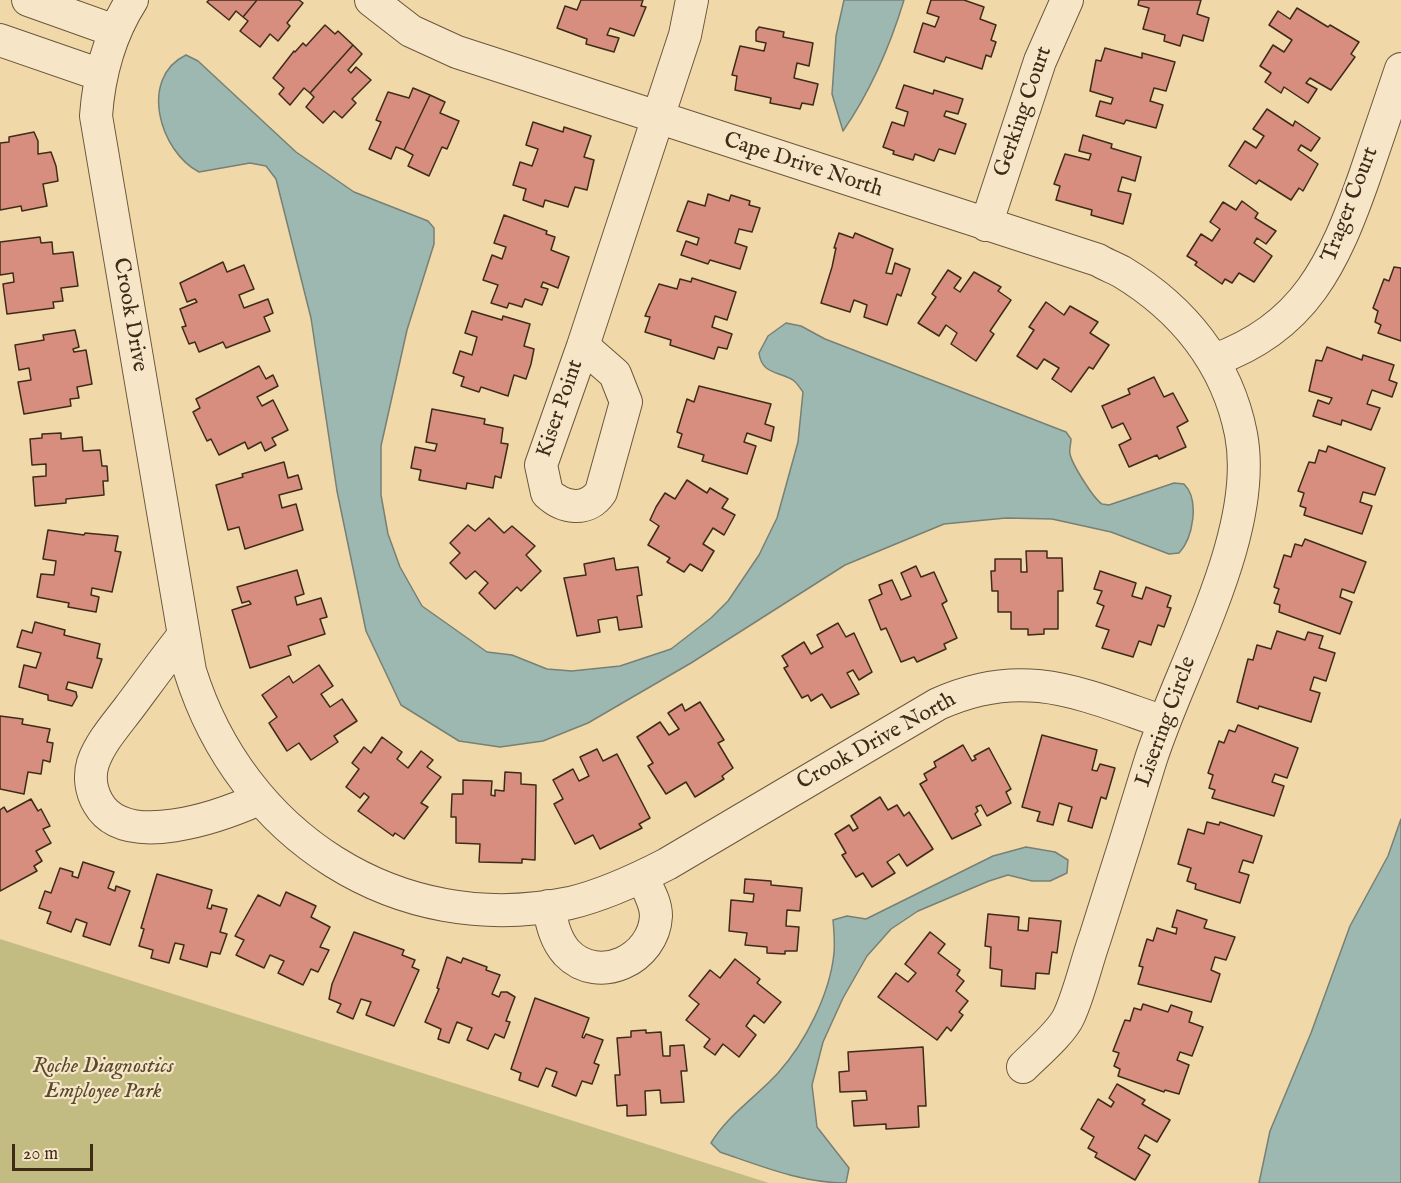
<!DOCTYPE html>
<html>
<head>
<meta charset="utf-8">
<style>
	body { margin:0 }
	#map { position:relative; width:1401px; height:1183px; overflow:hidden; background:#f1d8a9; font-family:"IM FELL English",serif }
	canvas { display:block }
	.scale { position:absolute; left:12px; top:1144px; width:81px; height:27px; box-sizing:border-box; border:3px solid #3e2c19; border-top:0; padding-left:8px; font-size:18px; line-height:21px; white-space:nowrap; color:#3e2c19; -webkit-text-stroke:4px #f6e6c7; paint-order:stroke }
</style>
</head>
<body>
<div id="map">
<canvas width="1401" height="1183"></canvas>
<div class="scale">20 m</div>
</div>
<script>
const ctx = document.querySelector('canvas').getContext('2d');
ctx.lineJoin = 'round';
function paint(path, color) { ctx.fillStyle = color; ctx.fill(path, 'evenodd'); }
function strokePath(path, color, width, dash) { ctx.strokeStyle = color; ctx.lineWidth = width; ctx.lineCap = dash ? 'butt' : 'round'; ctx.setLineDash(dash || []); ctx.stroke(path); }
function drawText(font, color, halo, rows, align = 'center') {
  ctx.font = font + ' "IM FELL English",serif'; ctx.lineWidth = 4.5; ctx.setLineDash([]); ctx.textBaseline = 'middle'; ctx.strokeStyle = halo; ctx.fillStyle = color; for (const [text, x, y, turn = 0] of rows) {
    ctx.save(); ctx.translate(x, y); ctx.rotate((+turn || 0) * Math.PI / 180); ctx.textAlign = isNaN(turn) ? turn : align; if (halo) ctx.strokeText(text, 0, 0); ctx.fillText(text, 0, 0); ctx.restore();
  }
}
const green = new Path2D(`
	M0,939l769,244h-769z`);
const water = new Path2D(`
	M844,0h60c-14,46 -34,92 -61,131l-11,-37 4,-58z
	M186,55l12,6 98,91 58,40 74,29 6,7v16l-27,86 -26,116v49l7,39 12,33 22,39 65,46 25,3 35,14 25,2 48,-5 51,-17 40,-31 17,-17 31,-46 18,-37 21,-76 5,-50c-3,-4 -6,-9 -10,-12 -14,-9 -31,-5 -34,-27l9,-17 18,-13 15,3 24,13 241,93 5,7c0,5 -2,10 -1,15 2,10 23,44 32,50l7,1 65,-22 10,1c16,16 9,54 -5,69l-10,1 -58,-22 -59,-13 -46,-1 -62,6 -99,41 -154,98 -103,60 -45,18 -43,6 -41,-6 -58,-36 -35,-74 -29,-140 -26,-173 -35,-139 -10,-13 -16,-3 -51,9c-39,-20 -61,-94 -13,-117z
	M1401,819v364h-142l11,-52 41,-98 39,-107 38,-70z
	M1026,847l29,5 13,8 -1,13 -17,8h-18l-24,-6 -19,6 -71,30 -27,18 -24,27 -24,42 -20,44 -11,43 5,42 32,41 -3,15c-44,0 -85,-17 -126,-31l-9,-9c16,-27 45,-46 67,-70 27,-30 52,-79 56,-120 1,-11 0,-22 -1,-33l14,-4 19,3 127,-63z`);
const building = new Path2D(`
	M209,0h48l-14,17 -7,-6 -7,9 -22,-18z
	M257,0h42l4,3 -16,20 3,3 -12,15 -8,-7 -10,13 -20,-16 8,-10 -5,-4z
	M581,0h62l-2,6 5,1 -12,29 -24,-8 -3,7 12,3 -5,14 -28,-8 1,-5 -30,-11 8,-22 12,4z
	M931,0h33l20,7 -4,12 16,6 -5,15 5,2 -5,15 -5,-2 -4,14 -36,-12 -2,5 -30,-10 9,-29 12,4 4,-10 -12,-4z
	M1139,0h62l-4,14 12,4 -6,23 -20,-6 -3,11 -16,-5 1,-6 -22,-6 6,-21 -11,-3z
	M1297,8l31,19 2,-2 29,17 -8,12 4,3 -24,33 -21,-12 -4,5 11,6 -9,14 -24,-16 -3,6 -16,-11 6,-9 -11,-7 13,-21 11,7 8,-12 -23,-15 9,-14 12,8z
	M325,25l10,9 3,-3 15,14 -43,48 -6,-5 -14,17 -11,-11 5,-6 -11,-10 21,-27 1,1 8,-9 3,3z
	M759,27l25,5 -1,5 30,6 -4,23 -12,-3 -3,15 24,6 -5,21 -11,-2 -2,6 -30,-6 1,-5 -36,-8 2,-14 -5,-1 8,-29 24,5 2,-8 -10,-2v-10z
	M353,45l9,9 -14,16 3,3 5,-6 15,13 -19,19 4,4 -14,15 -8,-7 -11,12 -17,-16 8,-10 -4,-4z
	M1105,48l37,10v-5l33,9 -9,29 -12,-3 -4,13 13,4 -7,23 -30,-8 -2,4 -28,-8 4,-15 11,3 2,-6 -23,-7 6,-31 5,1z
	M904,85l29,9 1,-4 29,9 -5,15 -12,-3 -2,5 22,8 -11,30 -16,-5 -5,12 -19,-7 -2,6 -20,-6 1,-3 -11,-4 9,-25 12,4 4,-14 -12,-4z
	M413,88l17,7 -26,55 -8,-3 -5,12 -22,-10 12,-27 -5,-2 12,-28 21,6z
	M430,95l15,7 -5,11 19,8 -12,28 -5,-2 -13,29 -21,-10 5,-11 -9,-5z
	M1267,109l26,17 2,-5 25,17 -9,13 -10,-6 -3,5 20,14 -15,27 -4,-3 -8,12 -32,-20 -3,4 -27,-18 16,-25 11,7 8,-12 -11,-7z
	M533,122l30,10 1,-5 27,9 -7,21 10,3 -7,30 -12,-3 -7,20 -23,-7 -2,7 -20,-7 3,-11 -13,-4 7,-23 12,4 6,-17 -12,-4z
	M34,132l4,9v13l13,-2 5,14 2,15 -15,3 4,22 -25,5 -1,-5 -21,4v-67l9,-1v-5z
	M1083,135l29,9 -1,4 30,9 -6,24 -13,-4 -4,14 13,3 -8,30 -32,-9 1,-5 -36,-10 4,-14 -6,-2 11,-30 24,6 2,-6 -12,-3z
	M708,194l21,7 2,-6 19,6 -1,4 11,3 -8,24 -13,-3 -4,14 12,4 -7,22 -30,-9 -2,4 -27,-9 5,-14 11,4 2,-7 -22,-7 11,-30 17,5z
	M1242,201l16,12 -3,5 21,13 -10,13 -9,-6 -3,5 18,13 -18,26 -15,-9 -7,10 -7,-4 -3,5 -27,-19 2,-3 -10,-6 14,-22 11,7 8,-12 -10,-7 13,-20 13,8z
	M504,215l43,16 -1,3 9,3 -4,13 18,7 -11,31 -15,-6 -2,5 7,2 -6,16 -17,-6 -3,8 -13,-4 -2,5 -16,-5 7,-18 -15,-5 9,-25 10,4 4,-12 -12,-4z
	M839,233l14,5 2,-5 38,16 -7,24 6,1 3,-11 15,6 -9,27 -4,-2 -10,31 -23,-8 3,-12 -13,-5 -4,12 -29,-9 11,-36 4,-19h-2z
	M40,237l1,6 11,-1 1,12 20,-2 5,34 -17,2 2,13 -10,1 1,6 -47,6 -4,-30 11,-2 -1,-9 -13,2v-33z
	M223,262l4,10 17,-7 10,24 -15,6 5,13 24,-9 5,14 -9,4 6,14 -44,17 -3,-6 -24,10 -4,-10 -6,2 -7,-17 4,-1 -6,-17 17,-7 -2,-3 -8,3 -7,-19z
	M1394,267l7,1v73l-23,-8 3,-8 -6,-3 3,-11 -5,-3 11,-29 5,2z
	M948,270l13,8 -7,10 6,4 14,-20 27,15 -3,4 13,9 -21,31 4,3 -18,27 -25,-17 6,-11 -11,-8 -7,11 -21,-13 18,-26 -4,-3z
	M692,278l44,14 -9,28 -12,-4 -3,11 20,7 -5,15 -9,-2 -4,12 -44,-14 1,-5 -26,-8 5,-15 -5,-1 14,-32 18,5 3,-10 11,3z
	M1046,302l18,13 6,-9 28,16 -8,11 19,12 -16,24 -4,-2 -18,25 -19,-13 7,-11 -15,-9 -7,10 -20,-13 17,-26 -5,-3z
	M472,311l30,9 1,-4 27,8 -6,22 10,3 -3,15 -5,15 -12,-4 -6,21 -27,-9 -2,5 -18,-6 3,-9 -11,-4 7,-22 12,4 5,-18 -12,-4z
	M75,330l4,17 -6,2 1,3 12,-2 6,34 -15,3 2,11 -9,1 1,7 -47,8 -6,-32 13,-2 -2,-12 -10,2 -4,-25 29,-5 -1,-5z
	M1327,347l35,13 1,-5 31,10 -5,15 8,3 -5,14 -20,-7 -5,14 13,4 -9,22 -29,-10 -1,5 -28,-9 5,-16 11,4 3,-6 -23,-7 7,-31 6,1z
	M259,366l7,13 7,-4 5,11 -21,11 5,9 11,-6 15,30 -16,8 4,7 -11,6 -4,-9 -13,7 -3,-7 -26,13 -8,-16 -4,2 -14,-29 7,-4 -4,-9z
	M1154,377l10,20 9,-4 15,28 -11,6 9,20 -27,12 -2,-4 -28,12 -10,-22 12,-6 -8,-16 -11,5 -10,-22 28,-12 -2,-5z
	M699,386l72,18 -6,20 9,3 -3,14 -24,-8 -3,9 12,4 -9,28 -45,-13 2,-6 -26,-8 4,-13 -5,-2 10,-33 7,3z
	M432,409l53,10 -1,5 19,4 -2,15 7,1 -7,34 -6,-2 -2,12 -26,-5 -1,6 -47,-9 2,-10 -10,-2 4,-21 20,4 2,-7 -11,-2z
	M61,433v6l21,-2 1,14 17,-1 2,16h5l1,15h-5l1,14 -38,4v4l-31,3 -2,-29 13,-1v-12l-14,1 -2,-26 12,-1v-4z
	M1328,446l57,22 -10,27 -12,-3 -3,10 12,4 -10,28 -58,-19 2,-7 -6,-2 4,-13 -6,-2 11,-29 6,1 4,-13 7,2z
	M284,462l4,16 10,-3 4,14 -23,6 3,13 14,-4 7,26 -58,19 -6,-22 -11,3 -12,-45 27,-8 -1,-3z
	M687,480l20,13 3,-5 18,11 -6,9 13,7 -11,20 -11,-7 -10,16 11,7 -12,20 -12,-7 -6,8 -17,-10 3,-4 -22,-13 11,-19 -9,-6 6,-13 9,-14 10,6z
	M489,518l15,15 8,-7 23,20 -9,9 15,16 -20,20 -4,-4 -22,22 -16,-16 9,-10 -13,-12 -9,8 -16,-16 10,-10 -10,-10 18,-18 7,6z
	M48,530l36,5 1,-2 33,3 -3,15 6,1 -9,40 -20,-4 -1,7 8,2 -3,15 -28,-5 1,-4 -32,-6 4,-23 13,1 2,-14 -13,-2z
	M1305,539l61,23 -12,31 -12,-4 -2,8 12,5 -12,32 -61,-22 1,-7 -6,-2 5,-14 -5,-2 10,-32 7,2 4,-13 7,2z
	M1026,551h21v7h15l1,33h-5v38h-14v5l-16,1v-6h-17v-17h-13v-21h-6l-1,-20h4v-12h26v13h6z
	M614,558l2,12 22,-3 4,28 -5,1 5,31 -23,3 -2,-13 -19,3 2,12 -23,4 -13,-58 22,-3 -2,-11z
	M916,566l5,11 13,-5 13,29 -5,3 15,34 -13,6 2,5 -29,13 -3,-5 -13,5 -15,-34 -5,2 -12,-30 13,-6 -3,-9 13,-5 9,20 10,-4 -10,-23z
	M297,570l7,24 -9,3 2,8 24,-7 6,19 -7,2 5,15 -37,12 3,9 -41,13 -18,-58 19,-6 -2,-3 -7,2 -5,-16z
	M1100,571l36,12 -4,13 10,3 4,-12 25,9 -4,11 4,1 -7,19 -6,-2 -7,20 -12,-4 -6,16 -31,-9 7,-18 -13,-4 8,-20 -7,-3 5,-12 -8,-2z
	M35,622l30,8 -1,5 36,9 -3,14 5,1 -10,29 -24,-6 -2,7 10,3 1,5 -5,9 -24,-6v-5l-29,-8 5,-22 12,3 5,-15 -24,-6 5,-17 10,3z
	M838,623l8,14 8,-4 18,39 -13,8 -6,-10 -6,3 12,21 -28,14 -9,-14 -11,7 -3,-6 -6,3 -18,-30 4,-2 -6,-10 22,-14 7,12 12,-7 -6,-12z
	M1277,631l28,9 3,-8 15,4 -4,12 16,5 -9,28 -12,-4 -4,13 10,3 -9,29 -52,-16 -1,3 -21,-7 11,-43 5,1 4,-15 14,4z
	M319,665l14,21 -12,8 9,13 12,-8 15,22 -23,15 4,6 -27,18 -12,-17 -12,8 -18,-28 8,-6 -15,-22 27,-19 4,7z
	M700,702l24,38 -6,3 15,25 -11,8 2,3 -29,18 -9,-15 -20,12 -18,-28 5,-3 -16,-26 23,-15 9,13 10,-6 -11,-16 14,-9 3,7z
	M0,716l23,3 -1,5 28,5 -3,13 6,1 -3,19 -7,-2 -2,14 -13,-2 -4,22 -24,-5z
	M1238,725l60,23 -11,30 -12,-4 -3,8 12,4 -10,30 -62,-18 3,-8 -6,-2 4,-13 -5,-2 11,-32 5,2 5,-13 6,2z
	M1042,735l55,15 -5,20 5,1 3,-7 15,4 -9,31 -5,-2 -9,31 -24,-7 4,-14 -13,-4 -6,22 -16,-4 3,-9 -18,-5z
	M382,737l20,15 -5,7 11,9 13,-17 12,9 -6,7 14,10 -20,26 7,4 -24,32 -9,-6 -2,3 -35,-25 11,-14 -5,-4 -4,5 -14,-11 13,-18 -7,-6 12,-16 7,6z
	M963,745l9,16 4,-2 -2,-3 15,-8 22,41 -5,3 5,11 -24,13 -6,-11 -5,2 2,4 -3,3 6,11 -29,14 -32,-55 7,-4 -3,-6 12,-7 -2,-5z
	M597,749l6,12 14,-7 33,64 -11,6 3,4 -42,21 -7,-14 -18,9 -21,-40 9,-5 -10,-19 20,-11 6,12 10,-5 -9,-19z
	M505,772l16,1v11l15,1 -1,75 -13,-1v4l-43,-1 1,-18 -24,-1v-26h-5l1,-23h11v-14l29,1 -1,14 4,1v-6l9,1z
	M880,797l8,13 9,-5 7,11 5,-4 24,37 -26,17 -8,-12 -12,8 8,11 -23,14 -9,-14 -7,4 -14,-22 4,-2 -11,-19 14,-9 4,6 5,-3 -7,-12z
	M31,799l7,12 3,-2 9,17 -7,3 8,14 -15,8 6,10 -8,5 3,5 -37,20v-81l4,-3 3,5z
	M1207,822l12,3 1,-3 42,14 -9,27 -10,-3 -4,12 10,3 -9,28 -45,-14 1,-5 -9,-3 4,-13 -13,-4 10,-35 16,5z
	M83,862l31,10 -6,16 7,3 1,-5 14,5 -20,54 -27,-9 4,-13 -11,-4 -5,13 -24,-9 4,-11 -12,-4 6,-17 6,2 9,-25 13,4 -1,4 6,2z
	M157,874l55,16 -5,18 4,1 1,-4 15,4 -7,23 7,2 -7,20 -9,-2 -4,15 -27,-8 4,-14 -9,-2 -6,20 -18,-5 2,-8 -14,-4 5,-17 -3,-1z
	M745,879l26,2v4l31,3 -2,23 -13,-1 -1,16 13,1 -2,24h-12v3l-18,-1v-6l-22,-2 2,-12 -18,-2 2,-31 22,2 1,-8 -10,-1z
	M286,892l30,14 -5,11 19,10 -10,20 9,3 -11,22 -7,-3 -8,16 -25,-12 6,-12 -14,-6 -6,13 -28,-13 8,-15 -9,-4 23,-41 22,11z
	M1177,910l30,10 -3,8 31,9 -9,23 -11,-3 -4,13 9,4 -9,28 -73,-18 5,-17 -4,-1 8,-27 6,2 4,-13 19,6 1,-6 -5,-1z
	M988,914l31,3 -1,13 10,1 1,-13 32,3 -4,32 -5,-1 -3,22 -13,-1 -1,16 -34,-3 1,-16 -12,-2 1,-21 -6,-1z
	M354,932l50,18 -2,5 13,5 -3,7 7,3 -25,56 -28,-11 5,-13 -10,-3 -8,20 -16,-7 4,-8 -12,-5 3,-15z
	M930,932l15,12 -7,9 22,17 -3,5 7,6 -8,10 12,10 -9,11 4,3 -12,16 -4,-4 -10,13 -59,-43 18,-24 12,9 8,-9 -11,-9z
	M447,957l14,6 2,-5 24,9 -1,3 14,5 -8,19 7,3 2,-5h6l8,5 -9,24 4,1 -6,16 -9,-4 -7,15 -21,-9 5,-12 -15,-6 -8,21 -11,-4 3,-10 -16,-7 14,-33 -2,-1z
	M735,959l25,20 -3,4 24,19 -17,21 -10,-8 -8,11 10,9 -17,22 -16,-13 -8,11 -11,-8 6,-8 -24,-19 13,-16 -10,-8 21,-26 10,8z
	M535,998l54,20 -7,19 2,1 2,-4 17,6 -9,23 5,2 -7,19 -10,-3 -6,15 -24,-10 5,-14 -11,-4 -8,19 -19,-7 2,-7 -10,-4z
	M1143,1004l25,8 3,-7 21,7 -3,10 14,5 -11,29 -12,-4 -3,8 12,5 -10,29 -14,-4 -1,2 -46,-16 2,-7 -6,-3 5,-13 -6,-2 12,-31 5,1 4,-13 7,2z
	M646,1030v3l15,-1 2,24h7v-10l14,-1 3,26h-6l3,31 -23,1 -1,-13 -15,1 1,24 -19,1v-11l-10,1 -2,-31h5l-3,-37 14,-1v-6z
	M923,1047l3,59h-8l1,21 -33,2v-5l-32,2 -2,-25 15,-1 -1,-9 -26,1 -1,-20 10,-1 -1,-19z
	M1117,1084l28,16 -3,4 28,16 -13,22 -12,-7 -7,13 12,7 -15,25 -40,-23 2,-4 -9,-5 6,-11 -13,-8 17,-30 13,8 3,-5 -5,-4z`);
const minor = new Path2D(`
	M28,0l87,31
	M132,0c-23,36 -33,74 -36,116l94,555c51,164 207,268 380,232 34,-8 66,-23 97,-39l271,-160c86,-39 143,-10 226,18
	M371,0l40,31 46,21 641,208c8,5 17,8 24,12 61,37 105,91 119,162 19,100 -61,232 -91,328 -18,59 -36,117 -55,176 -9,25 -15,54 -26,78 -7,16 -33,38 -46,51
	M0,40l101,35
	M986,225l54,-164 27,-61
	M583,346l32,28 11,28 -25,90c-14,21 -38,16 -54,1l-6,-28z
	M583,346l102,-311 7,-35
	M1214,360c91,-32 120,-97 150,-182 12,-36 25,-73 37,-109
	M183,636c-19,24 -37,49 -55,73 -13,17 -28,34 -35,54 -4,13 -2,28 5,40 27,48 123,13 161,-4
	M548,906c4,17 7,34 19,47 32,33 87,6 89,-37 0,-14 -8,-26 -14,-39`);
const streetNames = [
	["Gerking Court",1024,112,-71],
	["Cape Drive North",803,166,18],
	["Trager Court",1351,205,-69],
	["Crook Drive",129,315,80],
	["Kiser Point",561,409,-71],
	["Lisering Circle",1167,722,-70],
	["Crook Drive North",877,742,-29]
];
const parkNames = [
	["Roche Diagnostics",103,1067],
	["Employee Park",103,1092]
];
paint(green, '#c2bc83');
paint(water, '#9db8b1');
strokePath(water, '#778074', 1.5);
paint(building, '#d78e7f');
strokePath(building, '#3e2c19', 1.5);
strokePath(minor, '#6b573d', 34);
strokePath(minor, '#f6e6c7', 32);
drawText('22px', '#3e2c19', '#f6e6c7', streetNames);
drawText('italic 22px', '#58492e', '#f6e6c7', parkNames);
</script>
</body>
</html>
